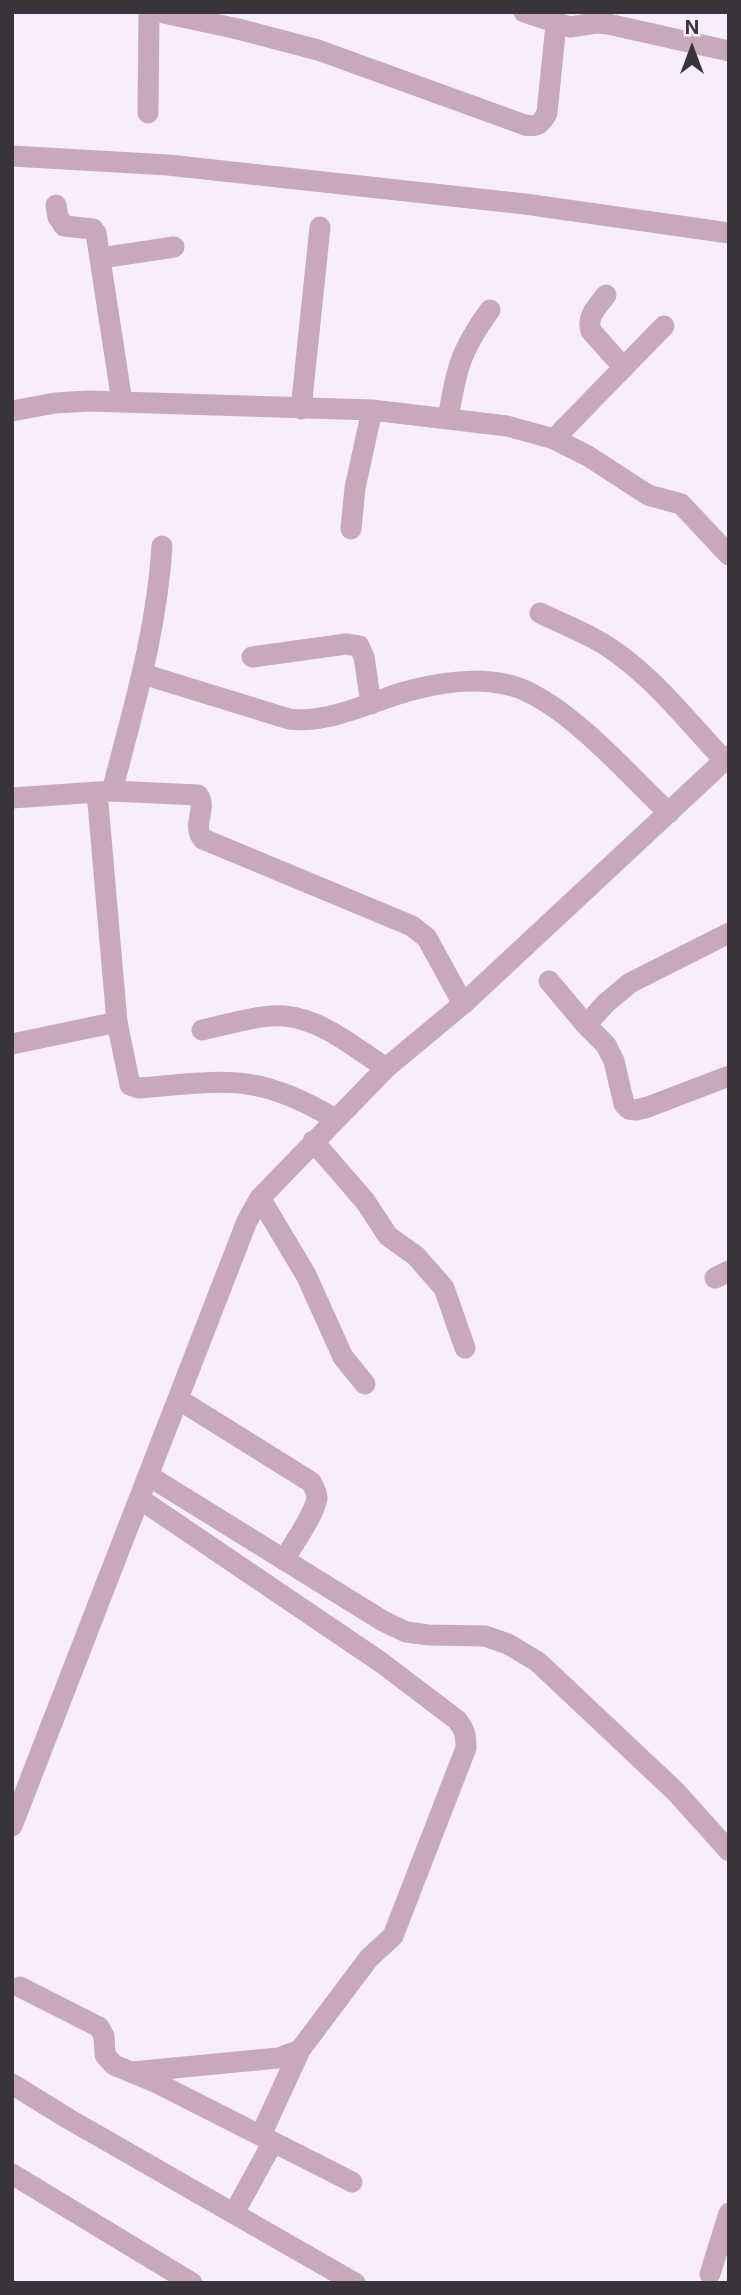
<!DOCTYPE html>
<html>
<head>
<meta charset="utf-8">
<style>
	body { margin:0 }
	#map { position:relative; width:741px; height:2295px; overflow:hidden; background:#f8ecff; font-family:Inter,sans-serif }
	canvas { display:block }
	.frame { position:absolute; inset:0; border:14px solid #39343b; pointer-events:none }
	.north { position:absolute; left:657px; top:14px; width:70px; height:70px; -webkit-text-stroke:5px #f8ecff; paint-order:stroke; rotate:0deg; font-size:19px; font-weight:700; line-height:28px; text-align:center; color:#39343b }
	.north::after { content:''; display:block; margin:auto; width:24px; height:32px; background:#39343b; clip-path:polygon(50% 0,100% 100%,50% 72%,0 100%) }
</style>
</head>
<body>
<div id="map">
<canvas width="741" height="2295"></canvas>
<div class="frame"></div>
<div class="north">N</div>
</div>
<script>
const ctx = document.querySelector('canvas').getContext('2d');
ctx.lineJoin = 'round';
function strokePath(path, color, width, dash) { ctx.strokeStyle = color; ctx.lineWidth = width; ctx.lineCap = dash ? 'butt' : 'round'; ctx.setLineDash(dash || []); ctx.stroke(path); }
const minor = new Path2D(`
	M159,12l79,17 80,21 207,75c13,2 16,-1 22,-12l9,-89
	M524,12l46,15 26,-4 12,1 121,27
	M148,113l1,-101
	M12,156l156,9 357,39 204,29
	M56,205l2,12 6,9 29,3 3,4 26,169
	M101,258l73,-11
	M606,295c-8,11 -20,21 -15,36l33,37
	M301,409l19,-182
	M12,411l43,-8 34,-2 283,9 135,16 47,13 34,17 60,39 33,9 48,51
	M448,419c8,-49 12,-68 42,-109
	M554,439l110,-113
	M351,529l4,-41 17,-78
	M540,613c27,13 57,24 81,43 39,29 70,69 103,104
	M252,657l94,-13 13,2 5,11 7,47
	M143,674l146,45c43,5 83,-19 123,-29 37,-10 85,-15 120,4 47,24 97,81 137,119
	M112,791c21,-81 45,-161 50,-245
	M97,792l20,230 13,63 9,3c86,-7 119,-16 196,31
	M12,798l100,-7 86,4c10,13 -7,30 5,44l209,87 15,12 36,66
	M549,981l37,44 20,20 8,16 10,43 5,5 7,1 12,-3 81,-31
	M586,1025l20,-22 24,-20 99,-50
	M202,1030c24,-5 58,-16 82,-14 38,3 71,32 102,52
	M12,1044l105,-22
	M313,1141l52,60 23,35 28,20 28,32 21,60
	M260,1198l46,77 37,82 22,27
	M715,1278l14,-7
	M178,1399l133,83c3,5 6,10 6,16 -3,18 -24,46 -33,62
	M149,1476l234,145 23,11 23,3 56,1 23,8 30,18 138,130 53,59
	M12,1826l235,-605 13,-23 126,-130 77,-64 266,-248
	M20,1987l79,40 5,9 1,19 9,10 41,17 197,100
	M132,2072l146,-14 22,-8 69,-92 24,-22 73,-188c0,-13 -1,-18 -9,-28l-75,-57 -242,-164
	M12,2084l55,34 288,165
	M261,2135l39,-85
	M12,2174l180,109
	M234,2213l39,-71
	M710,2274l19,-61`);
strokePath(minor, '#c7a9bb', 21);
</script>
</body>
</html>
